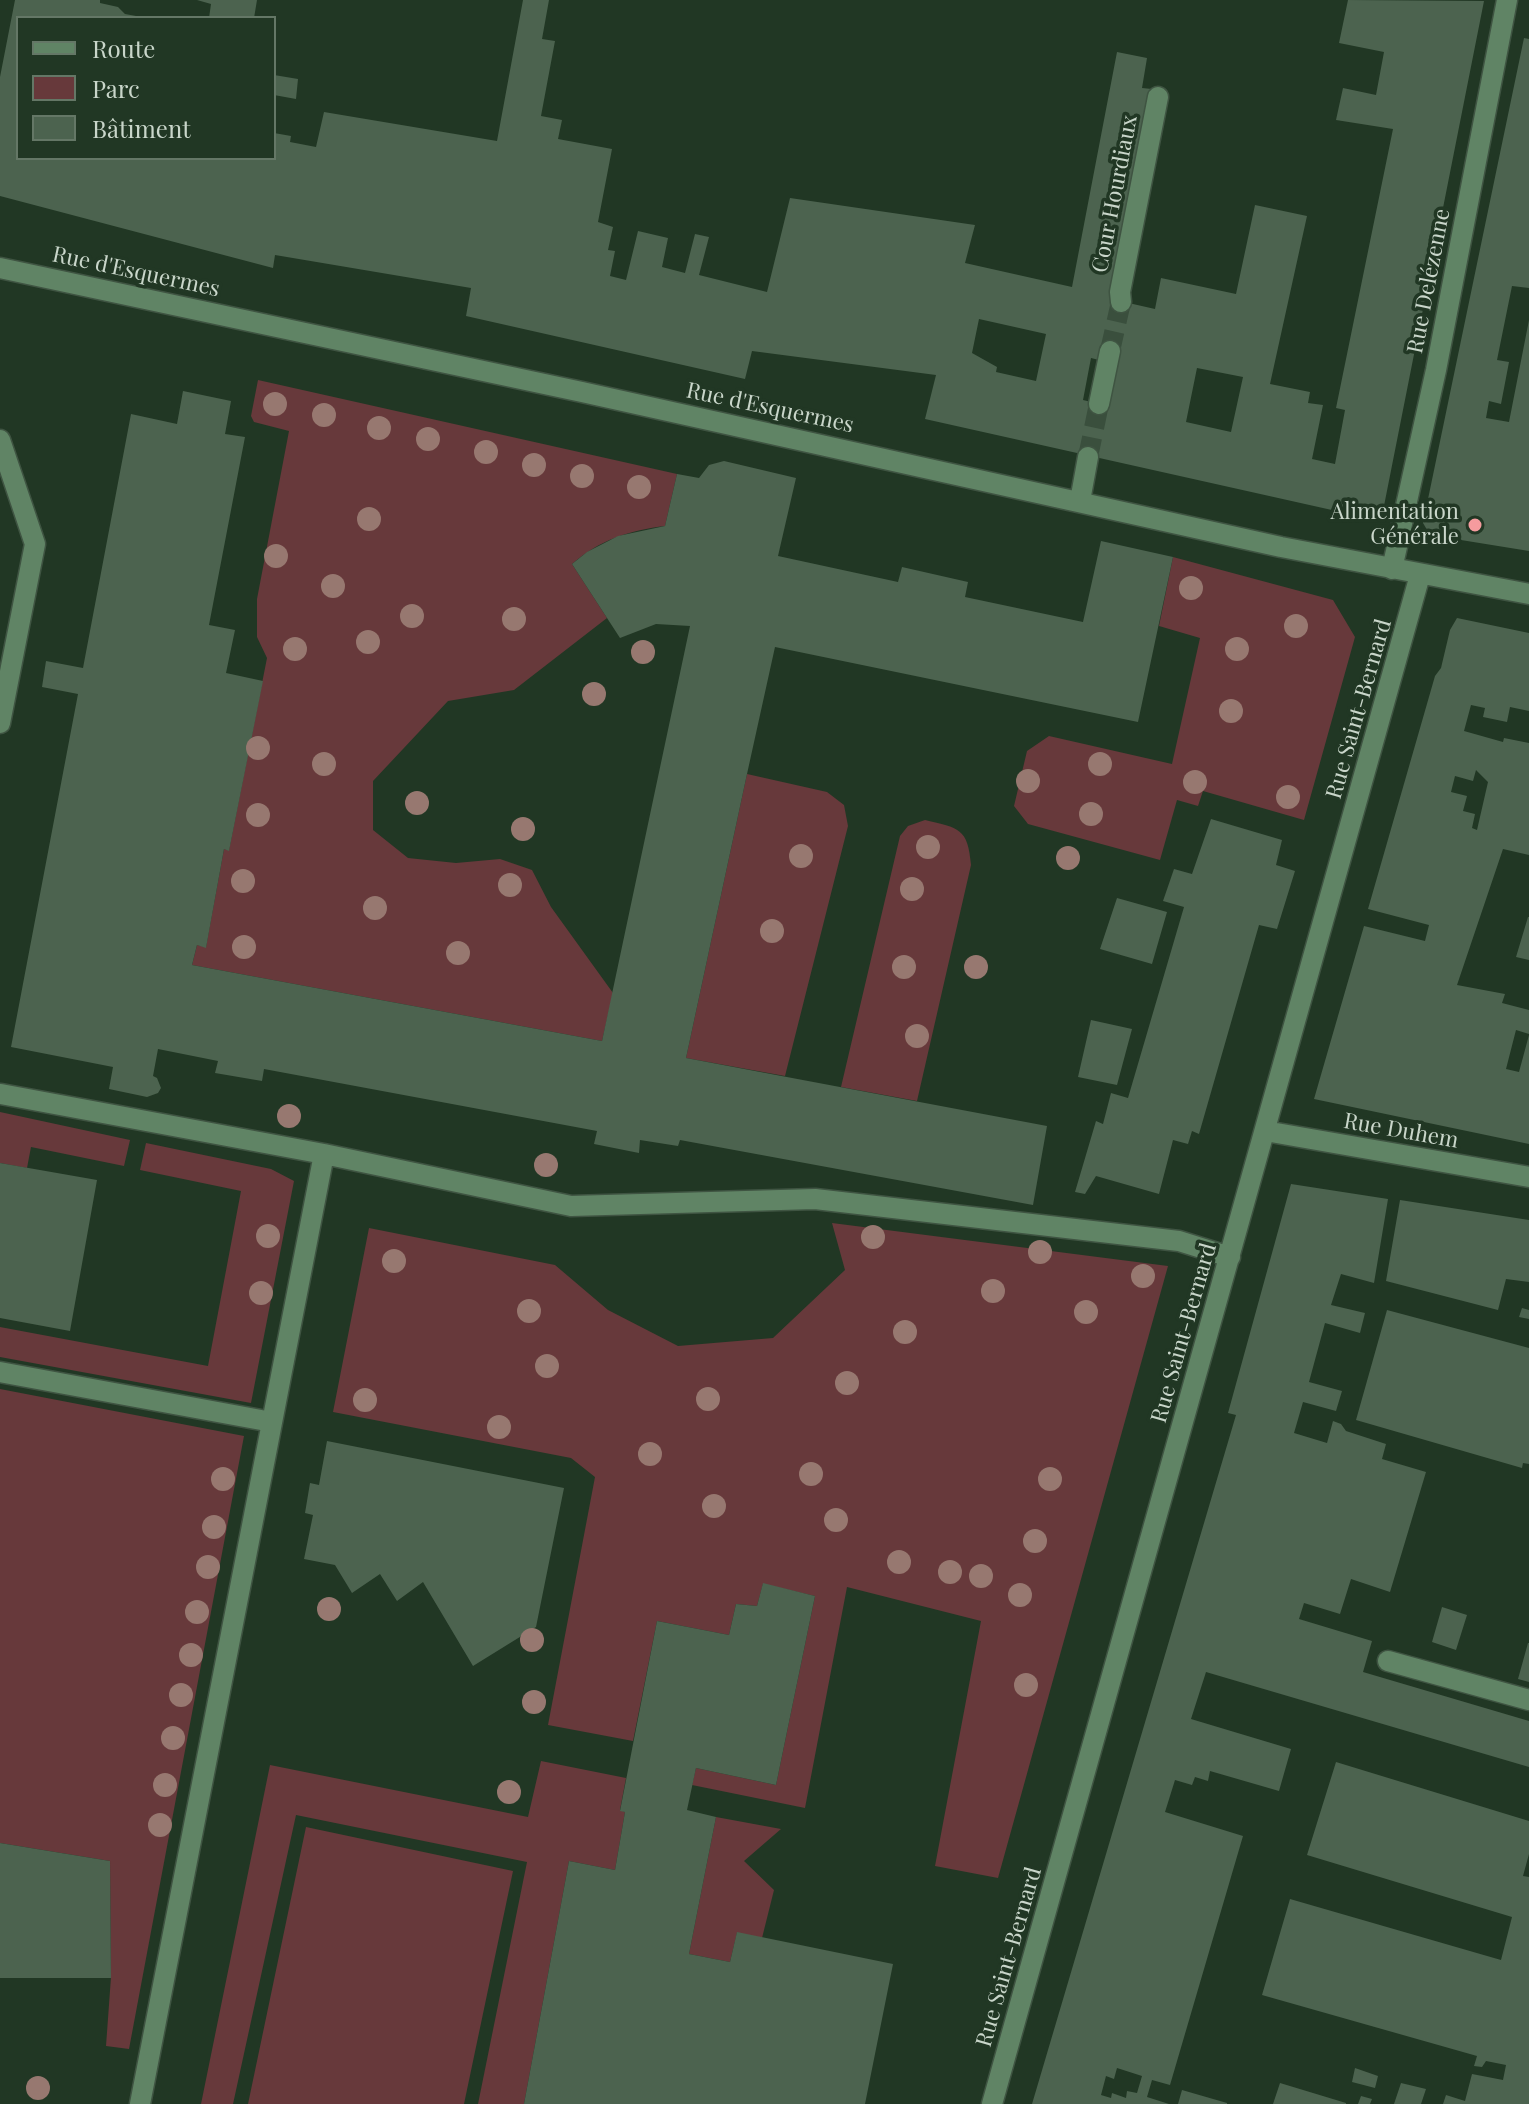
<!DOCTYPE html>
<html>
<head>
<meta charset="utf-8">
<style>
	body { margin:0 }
	#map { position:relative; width:1529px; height:2104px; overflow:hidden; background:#213724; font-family:"Playfair Display",serif }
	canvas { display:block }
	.legend { position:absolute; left:16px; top:16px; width:260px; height:144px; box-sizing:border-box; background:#213724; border:2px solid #647766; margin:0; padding:10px 14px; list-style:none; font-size:24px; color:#c9d6ca }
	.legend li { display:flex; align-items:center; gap:16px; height:40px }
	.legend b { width:40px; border:2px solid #647766 }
</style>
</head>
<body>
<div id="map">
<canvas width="1529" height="2104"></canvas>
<ul class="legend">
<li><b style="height:10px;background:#608465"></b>Route</li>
<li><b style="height:22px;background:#67393b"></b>Parc</li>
<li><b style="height:22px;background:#4c634f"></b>Bâtiment</li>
</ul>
</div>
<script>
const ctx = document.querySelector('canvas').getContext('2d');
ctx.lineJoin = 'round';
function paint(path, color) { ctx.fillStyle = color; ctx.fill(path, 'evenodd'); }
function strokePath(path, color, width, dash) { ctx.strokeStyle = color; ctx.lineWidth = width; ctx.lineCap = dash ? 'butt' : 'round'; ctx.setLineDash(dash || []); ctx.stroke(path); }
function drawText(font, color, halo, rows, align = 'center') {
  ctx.font = font + ' "Playfair Display",serif'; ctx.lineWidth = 7; ctx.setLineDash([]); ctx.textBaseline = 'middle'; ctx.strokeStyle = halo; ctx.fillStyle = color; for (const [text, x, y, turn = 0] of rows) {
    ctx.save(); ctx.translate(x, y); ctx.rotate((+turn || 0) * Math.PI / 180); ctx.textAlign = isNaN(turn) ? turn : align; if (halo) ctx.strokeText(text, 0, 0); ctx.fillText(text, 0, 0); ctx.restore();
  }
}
const green = new Path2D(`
	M258,380l419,94 -12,52c-34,4 -66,14 -93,38l35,54 -93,72 -66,11 -75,80v49l35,28 48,5 44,-4 32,11 19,37 62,86 -11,48 -410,-76 5,-20 9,2 18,-98 5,1 38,-192 -10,-21v-38l32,-168 -35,-9 -3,-6z
	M1173,557l160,43 22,37 -51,183 -101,-29 -5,15 -21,-6 -17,60 -132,-36 -14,-18 13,-55 22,-15 123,28 28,-126 -41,-12z
	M747,774l80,18 17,13 4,21 -63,250 -99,-18z
	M925,820c34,8 43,8 46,45l-54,236 -76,-14 59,-251 8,-10z
	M0,1112l130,28 -6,26 -93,-19 -4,21 -27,-5z
	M146,1143l125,26 23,12 -43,222 -251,-46v-30l208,39 33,-175 -101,-21z
	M832,1223l336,43 -170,612 -63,-12 46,-245 -134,-34 -42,221 -113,-23 4,-17 80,17 39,-189 -52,-12 -6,22 -21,-2 -7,31 -72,-14 -24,120 -85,-16 47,-248 -24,-19 -238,-46 36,-184 186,37 53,45 70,36 95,-8 72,-68z
	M0,1389l244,47 -115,613 -23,-3 5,-69 -1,-116 -110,-18z
	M541,1761l85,17 -6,32 5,2 -10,58 -46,-9 -45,243h-46l49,-242 -231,-47 -63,289h-32l69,-339 258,52z
	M716,1817l65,12 -37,32 30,29 -12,48 -25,-5 -7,29 -41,-8z
	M306,1827l207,44 -49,233h-216z`);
const building = new Path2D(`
	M15,0h85v3l18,4 7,7 11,2 -118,2v140h256v-25l17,3 -1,6 26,5 8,-35 173,29 26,-141h26l-7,39 13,2 -14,75 21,4 -4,19 54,10 -14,73 15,5 -5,23 7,1 -5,25 16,4 12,-49 30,7 -6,29 23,6 10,-39 14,3 -10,38 68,17 23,-94 185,27 -10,38 107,24 45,-235 30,6 -5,30 10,1 -41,210 44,10 6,-31 75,16 19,-89 52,11 -37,168 40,8 -2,11 15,2 -11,54 23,5 10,-54 -9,-2 57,-279 -57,-9 7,-32 33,7 8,-43 -45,-9 9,-43 136,1 -103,520 -456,-102 11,-44 -184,-24 -7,28 -279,-63 5,-28 -196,-33 -2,13 -273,-72v-119zM979,319l67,15 -10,47 -40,-9 1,-5 -25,-14zM1091,358l12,3 1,44 -21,-5zM1197,368l46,9 -12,55 -45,-10z
	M197,0h60l-3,18h-45l2,-14z
	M1524,38l5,1v249l-17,-2 -15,74 12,2 -8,42 -12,-3 -3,17 23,4 20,-102v231l-99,-16 -7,-12z
	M274,75l24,4 -2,20 -22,-4z
	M183,391l48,10 -6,33 20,3 -36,188 26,5 -9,43 37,8 -34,170 -5,-2 -18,99 -9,-3 -5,20 410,76 88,-415 -34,-2 -36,14 -48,-74 15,-12 31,-16 47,-10 12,-52 22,4 10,-13 15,-4 72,17 -18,78 120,26 4,-15 66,15 -3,15 118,25 18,-81 72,16 -35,165 -363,-75 -28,127 -61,284 361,68 -14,79 -353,-65 -2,6 -38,-6 -1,13 -45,-9 3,-13 -333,-62 -2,12 -47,-8 3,-12 -60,-12 -5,27 4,2 4,10 -3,5 -11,4 -38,-8 4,-22 -102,-20 67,-353 -36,-7 4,-26 37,7 48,-254 46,10z
	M1457,618l72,15v78l-19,-4 -3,15 -24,-5 2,-9 -14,-3 -7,26 39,11 1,-4 25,5v112l-26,-6 -46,136 48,9 -3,9 27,7v24l-13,-4 -10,39 13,3 10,-37v109l-215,-45 50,-173 61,15 4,-16 -61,-16 67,-233 6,-8 9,-38zM1476,770l12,12 -11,48 -5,-2 3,-14 -12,-3 4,-15 -16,-4 4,-16 18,5z
	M1211,819l71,21 -6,25 19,6 -18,58 -18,-4 -60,209 -7,-3 -4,13 -15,-4 -14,54 -63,-18 -11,18 -10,-2 21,-71 7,3 8,-31 17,5 56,-191 -21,-6 11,-32 18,5z
	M1117,898l50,14 -15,52 -52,-15z
	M1528,917h1v43l-13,-3z
	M1091,1020l41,9 -15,56 -39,-8z
	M0,1163l97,17 -27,151 -70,-13z
	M1291,1184l97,15 -14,84 -33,-9 -10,31 34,8 -5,20 -35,-10 -16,59 33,9 -6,20 -33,-9 -9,31 33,10 6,-22 8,3 5,7 40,13 -4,15 44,13 -36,120 -39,-13 -11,35 -36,-11 -5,16 73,22 -9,31 166,49v46l-323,-95 -15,47 100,30 -12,42 -69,-20 -2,10 -13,-4 -3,8 -17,-5 -10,32 78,24 -73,249 -18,-5 -5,17 22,7h-137l204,-689 -8,-2zM1117,2068l25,8 -5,17 -10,-2 -1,7 -14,-5 -1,5 -10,-3 5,-19 8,3z
	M1400,1200l129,20v62l-23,-3 -8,31 -112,-29z
	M1522,1308l7,2v9l-10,-2z
	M1387,1310l142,38v116l-6,-1 -1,5 -166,-48z
	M327,1441l237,47 -28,139 -63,39 -50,-84 -26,19 -17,-27 -28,19 -17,-28 -31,-6 9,-44 -8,-2 5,-30 9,2z
	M763,1583l52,13 -39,189 -80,-17 -9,42 29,7 -27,137 41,8 7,-30 156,32 -28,140h-341l45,-243 46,9 10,-58 -5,-1 37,-190 72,14 7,-31 21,2z
	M1442,1607l25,8 -11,35 -24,-8z
	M1528,1643h1v39l-11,-3z
	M1336,1762l193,59v33l-6,22 6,1v227h-86l3,-9 19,6 7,-27 31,6 3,-15 -20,-4 -4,6 -8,-1 3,-10 -215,-61 28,-96 211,61 11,-43 -205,-62z
	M0,1843l110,18 1,117h-111z
	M1355,2068l23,8 -3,12 -23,-6z
	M1280,2083l66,20v1h-73z
	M1401,2083l25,6 -5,15h-27z
	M1182,2090l45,13v1h-49z
	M1361,2096l11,3 -2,5h-12z`);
const minorTunnel = new Path2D(`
	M1110,351l11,-49
	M1088,457l11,-53`);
const minor = new Path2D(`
	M0,268l582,124 699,155 248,47
	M1121,302l-1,-10 38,-195
	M1099,404l11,-53
	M0,440l35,104 -35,179
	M1080,501l8,-44
	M1392,569l44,-199 71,-370
	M1,1094l323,60 247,52 244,-7 364,42 51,16
	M1265,1131l264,46
	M0,1372l272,50
	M1388,1661l141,39
	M140,2104l184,-950
	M992,2104l428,-1529`);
const trees = [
	[275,404],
	[324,415],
	[379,428],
	[428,439],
	[486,452],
	[534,465],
	[582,476],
	[639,487],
	[369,519],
	[276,556],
	[333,586],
	[1191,588],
	[412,616],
	[514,619],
	[1296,626],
	[368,642],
	[295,649],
	[1237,649],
	[643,652],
	[594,694],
	[1231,711],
	[258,748],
	[324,764],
	[1100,764],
	[1028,781],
	[1195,782],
	[1288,797],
	[417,803],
	[1091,814],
	[258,815],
	[523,829],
	[928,847],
	[801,856],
	[1068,858],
	[243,881],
	[510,885],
	[912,889],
	[375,908],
	[772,931],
	[244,947],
	[458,953],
	[904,967],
	[976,967],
	[917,1036],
	[289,1116],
	[546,1165],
	[268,1236],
	[873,1237],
	[1040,1252],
	[394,1261],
	[1143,1276],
	[993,1291],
	[261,1293],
	[529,1311],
	[1086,1312],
	[905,1332],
	[547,1366],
	[847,1383],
	[708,1399],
	[365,1400],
	[499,1427],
	[650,1454],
	[811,1474],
	[223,1479],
	[1050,1479],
	[714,1506],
	[836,1520],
	[214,1527],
	[1035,1541],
	[899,1562],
	[208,1567],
	[950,1572],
	[981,1576],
	[1020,1595],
	[329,1609],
	[197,1612],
	[532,1640],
	[191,1655],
	[1026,1685],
	[181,1695],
	[534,1702],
	[173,1738],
	[165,1785],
	[509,1792],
	[160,1825],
	[38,2088]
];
const markers = [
	[1475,525,8,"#f59b9e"]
];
const streetNames = [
	["Cour Hourdiaux",1115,194,-79],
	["Rue d'Esquermes",136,272,12],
	["Rue Delézenne",1429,281,-79],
	["Rue d'Esquermes",770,408,12],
	["Rue Saint-Bernard",1359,709,-74],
	["Rue Duhem",1401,1131,10],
	["Rue Saint-Bernard",1184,1333,-74],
	["Rue Saint-Bernard",1009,1957,-74]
];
const poiNames = [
	["Alimentation",1459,512],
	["Générale",1459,537]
];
paint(green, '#67393b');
paint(building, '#4c634f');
strokePath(minorTunnel, '#3a4f3d', 20, [20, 10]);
strokePath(minor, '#3f5442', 23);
strokePath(minor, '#608465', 20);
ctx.fillStyle = '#977870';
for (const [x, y] of trees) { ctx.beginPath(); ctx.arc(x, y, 12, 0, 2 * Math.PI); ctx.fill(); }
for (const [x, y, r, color] of markers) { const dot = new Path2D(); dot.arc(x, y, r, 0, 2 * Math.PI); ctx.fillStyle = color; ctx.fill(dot); strokePath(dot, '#213724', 3); }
drawText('22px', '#c9d6ca', '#213724', streetNames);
drawText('22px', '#c9d6ca', '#213724', poiNames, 'right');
</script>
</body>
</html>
